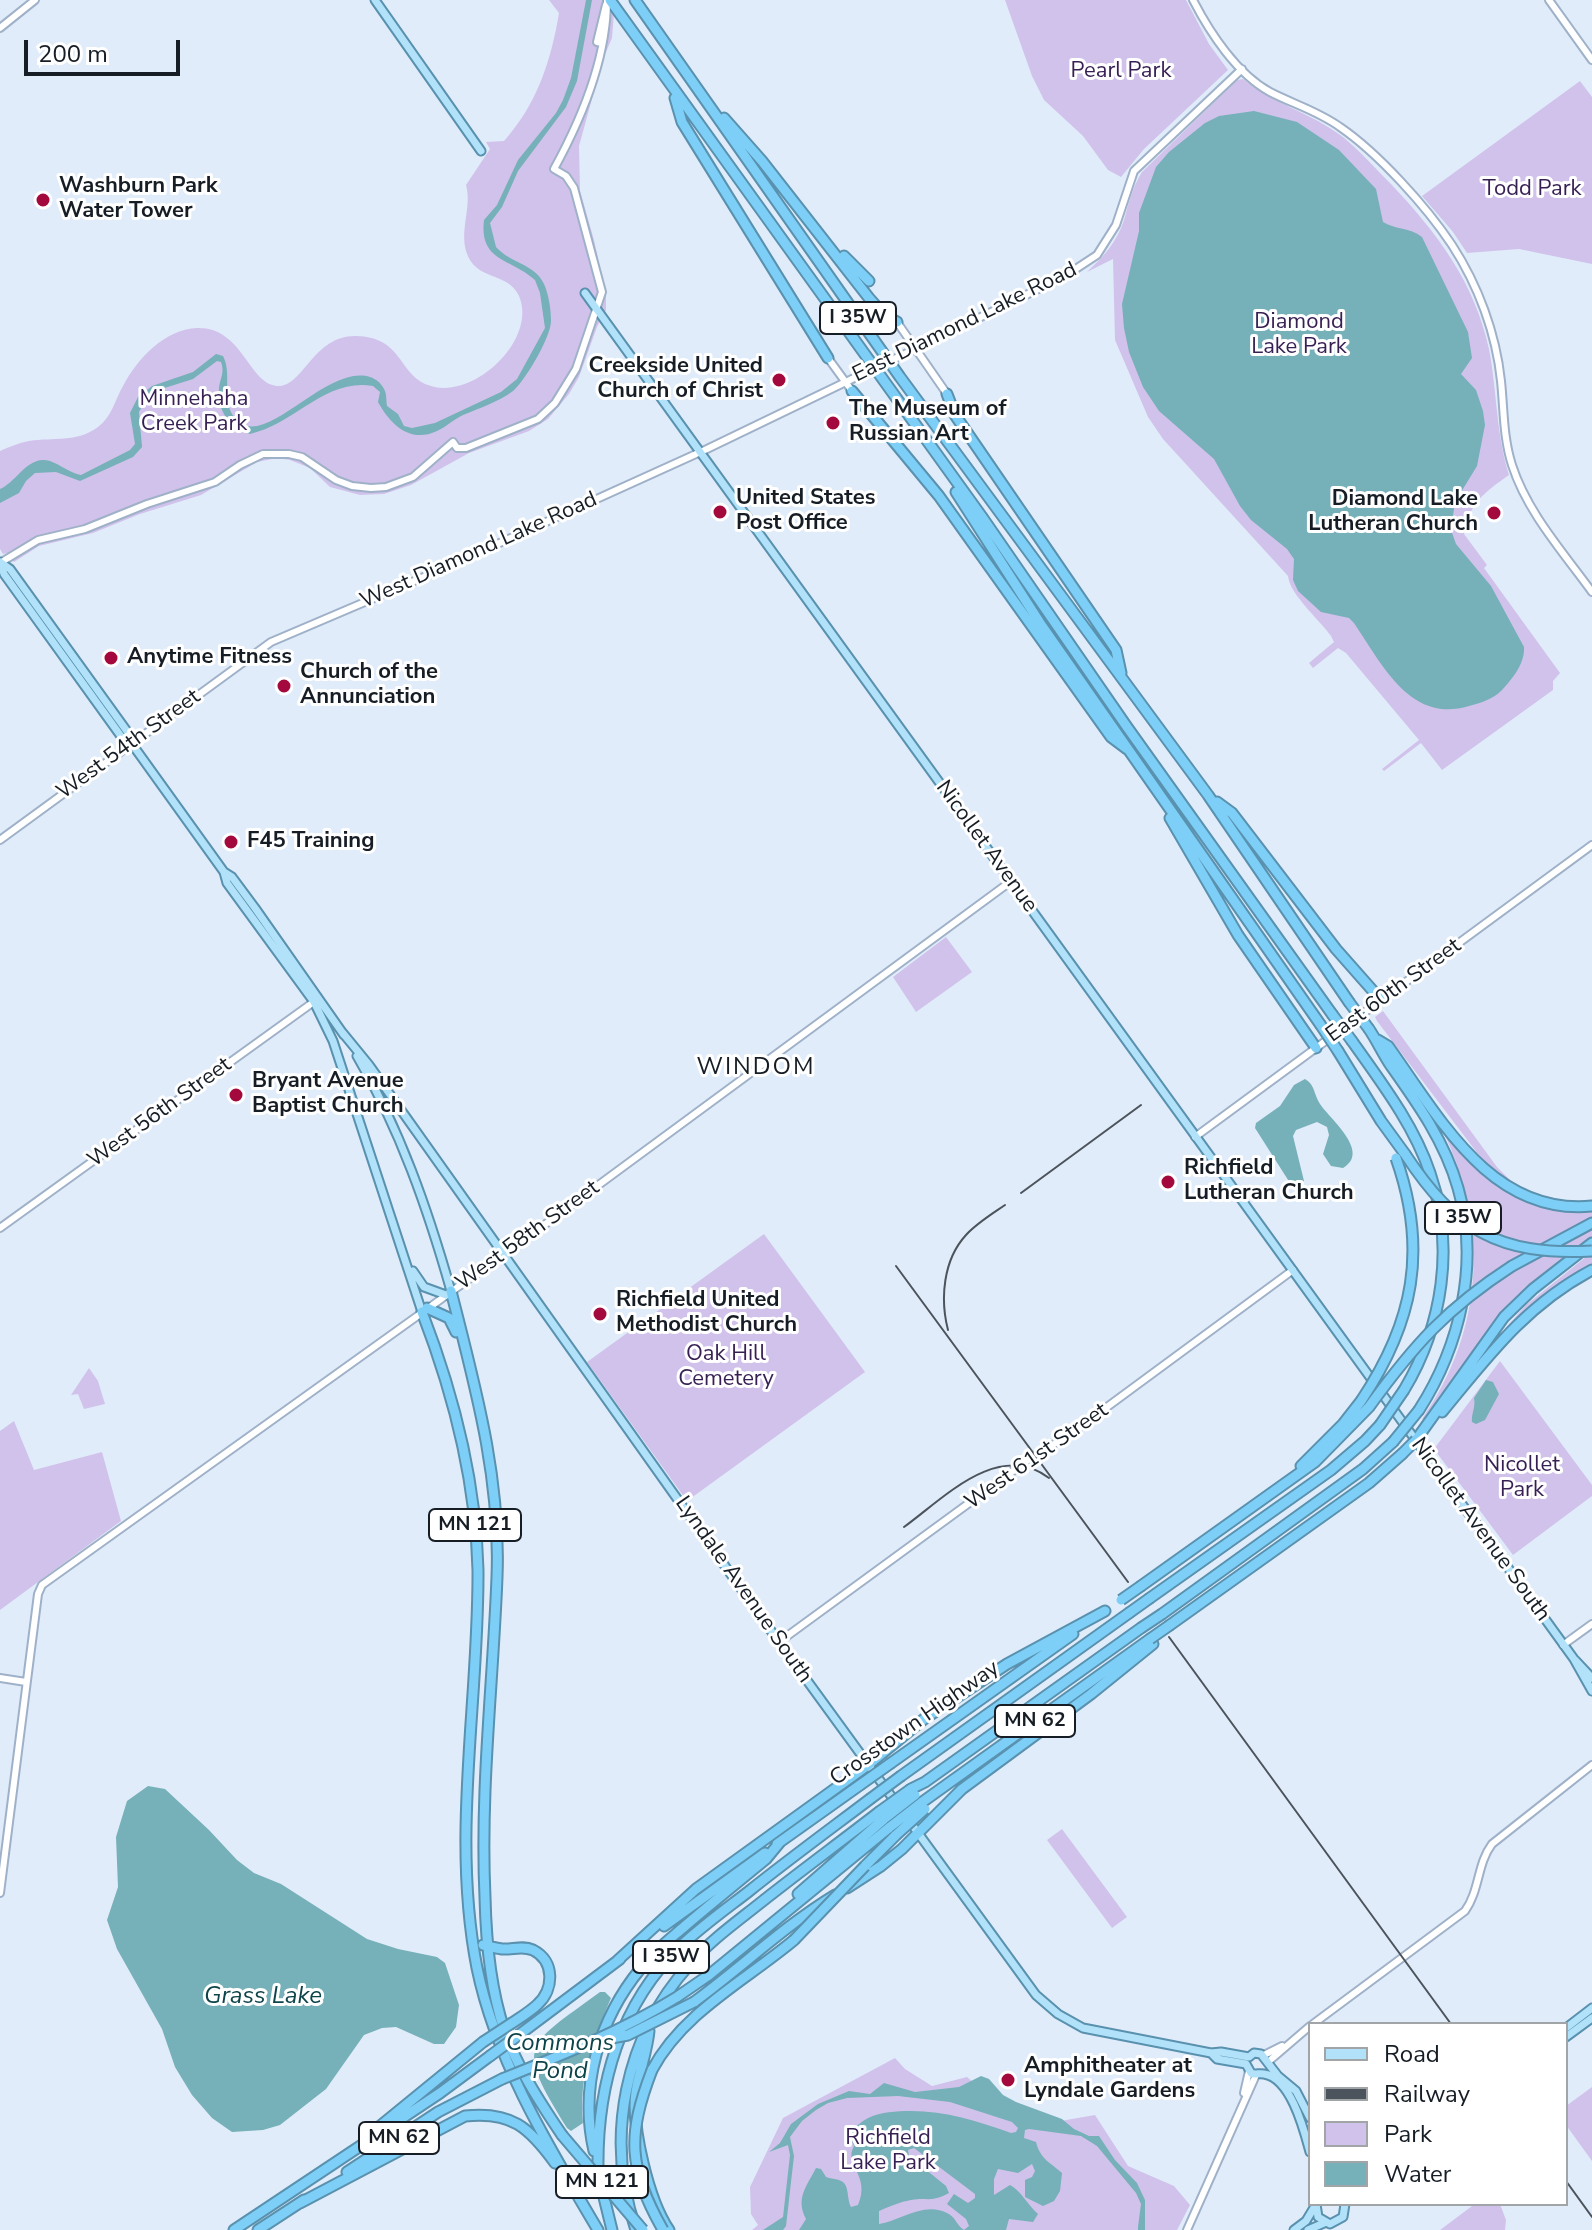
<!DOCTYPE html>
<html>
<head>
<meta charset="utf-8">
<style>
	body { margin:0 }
	#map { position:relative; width:1592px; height:2230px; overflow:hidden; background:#e1ecfa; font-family:"Nunito Sans",sans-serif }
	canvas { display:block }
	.legend { position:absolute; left:1308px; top:2022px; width:260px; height:184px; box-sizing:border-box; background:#fff; border:2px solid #a2a5a8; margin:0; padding:10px 14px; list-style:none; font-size:24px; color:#161d25 }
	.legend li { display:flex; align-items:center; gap:16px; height:40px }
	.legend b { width:40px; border:2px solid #a2a5a8 }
	.scale { position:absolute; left:24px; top:40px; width:156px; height:36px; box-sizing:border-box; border:4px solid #161d25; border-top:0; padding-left:10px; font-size:24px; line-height:28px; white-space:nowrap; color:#161d25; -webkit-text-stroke:6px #fff; paint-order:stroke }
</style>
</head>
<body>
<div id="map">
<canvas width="1592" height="2230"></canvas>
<ul class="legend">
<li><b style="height:10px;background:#b1e2fa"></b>Road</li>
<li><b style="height:10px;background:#4b535c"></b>Railway</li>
<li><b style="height:22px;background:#d1c2eb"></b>Park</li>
<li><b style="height:22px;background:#76b0b8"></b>Water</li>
</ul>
<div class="scale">200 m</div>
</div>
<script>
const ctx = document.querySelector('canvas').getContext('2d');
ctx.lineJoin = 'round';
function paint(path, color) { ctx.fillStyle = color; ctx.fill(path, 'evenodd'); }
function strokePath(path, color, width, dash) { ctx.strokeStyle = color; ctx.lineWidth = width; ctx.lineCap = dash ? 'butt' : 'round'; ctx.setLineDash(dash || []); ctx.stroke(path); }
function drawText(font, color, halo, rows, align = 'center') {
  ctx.font = font + ' "Nunito Sans",sans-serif'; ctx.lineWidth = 6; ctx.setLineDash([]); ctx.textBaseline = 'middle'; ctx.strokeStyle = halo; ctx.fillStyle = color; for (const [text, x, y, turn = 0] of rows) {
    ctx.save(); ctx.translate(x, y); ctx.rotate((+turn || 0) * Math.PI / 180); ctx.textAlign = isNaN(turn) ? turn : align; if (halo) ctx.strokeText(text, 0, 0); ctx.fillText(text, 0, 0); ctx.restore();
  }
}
const green = new Path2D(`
	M549,0h66l-3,38 -9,21 -24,87 1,45 14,49 12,55v15l-9,17 -18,50 -10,17 -21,25 -19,12 -60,22 -58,32 -27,9 -24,1 -30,-8 -20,-19 -20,-8 -13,-2 -20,4 -56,33 -61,19 -47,19 -54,13 -25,16 -7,-9 -4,1 -3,-5v-98c9,-4 19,-8 29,-10 25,-4 47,2 69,-14 14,-11 17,-27 25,-41 14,-27 42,-57 74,-58 46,-1 51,55 80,58 26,2 36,-51 79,-50 47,1 42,38 72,49 44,17 110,-45 91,-89 -11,-25 -44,-14 -53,-45 -6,-23 6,-45 0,-66l24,-36 -4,-7 18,-1c33,-37 47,-80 55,-128z
	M1005,0h181l23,44 19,26 -84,79 -23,28 -13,-7 -25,-34 -39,-36 -12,-24z
	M1243,79c30,25 69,34 100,58 17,14 32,31 48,47 46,49 83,97 98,165 8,42 7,85 20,126 -24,17 -40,28 -45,59l23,31 -3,3 76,105 -7,8v9l-111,80 -21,-27 -37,28 -2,-2 37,-29 -73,-87 -8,-5 -25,20 -4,-5 25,-21 -3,-6c-12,-17 -41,-41 -43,-60l-125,-137 -15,-22 -33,-77 -2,-81 -26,13c16,-15 30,-30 37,-52 5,-17 8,-32 18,-48l95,-92z
	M1580,81l12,16v167l-73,-15 -52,4 -14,-21 -31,-36z
	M946,937l26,35 -56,40 -23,-35z
	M1383,1011l114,156 15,15 -24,-17 -10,-11 -101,-133 -2,-4z
	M1443,1131c45,50 75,86 149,79v7l-81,43 5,10 76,-40v9l-57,44 -110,138 -3,-2c62,-89 67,-191 21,-288z
	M764,1234l101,138 -178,129 -100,-139z
	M1592,1252v15l-98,74 32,-36z
	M1500,1361l92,124v11l-79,59 -79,-106z
	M89,1368l9,13 7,23 -21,5 -6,-15 -7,1z
	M14,1421l20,49 68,-18 19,69 -121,89v-179z
	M1062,1829l65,88 -15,11 -65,-88z
	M895,2058l10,11 27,17 35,-9 59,50 69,-12 33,51 46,20 16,19 -13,25h-425l6,-5 -7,-11 -1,-27 33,-69z
	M1592,2087v74l-26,-36v-19z
	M1471,2204h29l6,16 -1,10h-65l32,-24z`);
const water = new Path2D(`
	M586,0h6l-15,81 -11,26 -48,64 -16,36 -12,16 6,24c14,16 39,17 48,37 5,11 7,26 7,37 0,16 -26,60 -38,70 -15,11 -33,17 -50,24 -9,4 -17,12 -26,16 -27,13 -47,-7 -59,-29l2,-10 -7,-6c-48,-8 -78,38 -123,48 -21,-7 -33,-23 -31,-46 1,-10 6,-15 2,-26l-4,-1 -24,18 -38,12 -9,8 -7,13 3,35 -9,10 -53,24 -24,-9 -21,1 -9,8 -7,12 -19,10v-14c17,-7 28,-35 50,-28 11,4 20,12 31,14l49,-25 5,-6 -5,-31 8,-16 14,-11 41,-14 23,-18 7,2c11,20 -6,53 19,68 30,17 87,-60 128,-47 6,2 11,6 14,12 3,5 2,11 3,17l11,8 6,12 8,2 23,-5 66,-31 16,-13 28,-51 -5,-35 -5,-13c-24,-22 -56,-18 -51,-60l13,-15 21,-45 38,-47 7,-13 8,-22z
	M1254,111l43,11 42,28 37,39 7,33c13,8 26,5 39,15l46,95 4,26 -11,16 15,16 7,21 2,14 -8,41 -22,36 -4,28 5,14 35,42 33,61c1,17 -12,32 -22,43 -9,9 -21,13 -33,16 -59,18 -87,-42 -115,-83l-5,-5 -28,-6 -23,-21 -5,-11 1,-21 -7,-10 -36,-29 -11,-14 -26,-47 -55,-48 -16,-24 -14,-35 -5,-24 -2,-24 17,-73v-18l17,-46 13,-15 36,-29 14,-7z
	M1305,1079c10,6 8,13 15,25 11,16 51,48 23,64l-12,-2 -8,-12 6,-19 -2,-8 -10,-5 -21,8 -3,6 11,45 -5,4 -9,-2 -35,-55 1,-5 24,-17 14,-21z
	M1486,1380l7,2 6,12 -14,26 -9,4 -4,-2c-1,-8 4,-15 2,-24z
	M148,1786l17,3 44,41 28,30 17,13 27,11 86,55 31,10 39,8 8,6 14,42 -3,22 -12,17h-10l-38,-17 -14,1 -18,7 -38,54 -46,36 -17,5 -31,2 -20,-14 -20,-23 -17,-28 -13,-38 -45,-80 -10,-29 11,-33 -2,-50 11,-36z
	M600,1992h5l6,6c-17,40 -33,80 -28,125l-12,8 -4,-3c-52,-85 -43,-80 33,-136z
	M981,2076l8,3 14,16 13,7 46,17 12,10 15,7h10l16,24 22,23 8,17v30h-7v-3l3,-23 -5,-11 -39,-47 -16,-10 -52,-7 -4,1 -1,8 12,4c4,17 15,21 26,31l-2,18 -6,10 -11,5 -18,-9v-17l7,-3 3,-6 -3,-7 -14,9 -20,-4 -4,10v16l16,-10c12,7 17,19 28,29l-5,8 -24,-3 -3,11h-42l5,-4 -3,-7 -19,-15 7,-10 14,9 7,-5v-4l-61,-46 -6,2 1,6 37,30 3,7c-18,10 -21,4 -38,7 -11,2 -21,6 -32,11v13c21,-3 45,-23 68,-11 9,4 9,12 17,17h-165l7,-11c-11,-21 1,-33 10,-51l5,1 5,8c5,2 15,2 18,6 5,5 3,17 7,24l7,-2c13,-30 -15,-40 -4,-59 -6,-14 -1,-17 9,-25 14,-9 27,-9 42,-10 39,-1 70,9 106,22l5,-1 2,-4 -6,-6 -62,-20 -52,-6 -51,2 -19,5 -12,7 -14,11 -12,16 4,19 -8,70 -3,4h-20l20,-13 7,-62 -2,-10 -19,7 11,-9 11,-19 27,-20 31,-13 21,3 14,-11 31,9 44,-5z`);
const minor = new Path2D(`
	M1193,0c17,33 44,74 77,92 23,12 48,19 70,35 38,26 86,79 112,118 26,40 44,88 49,136 3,28 2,56 11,84 15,47 51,87 80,127
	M1549,0l43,60
	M0,28l35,-28
	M602,43l-5,-1 9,-37
	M897,322l50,72
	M909,352l156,-76 32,-21 19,-30 18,-54 108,-102
	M828,358l24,33
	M0,563l38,-23 47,-11 62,-25 68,-22 25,-17 23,-11h26l13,3 34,23 16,6 19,2 15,-1 27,-10 40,-35 4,6h9l72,-29 17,-16 21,-34 26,-77 -28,-104 -8,-12 -12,-7c28,-51 53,-110 53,-169
	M0,840l271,-198 169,-72 267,-121 145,-70
	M1195,1137l397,-292
	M0,1228l315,-227
	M779,1642l249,-182 41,-25 224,-165
	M1563,1645l29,-21
	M0,1678l26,4
	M0,1893l38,-299 4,-9 494,-354 474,-349
	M1313,2024l152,-113c15,-21 12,-47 27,-67l100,-79
	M1264,2055l18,-9
	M1268,2062l42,-36
	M1244,2093l5,-22
	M1187,2230l69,-155`);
const major = new Path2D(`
	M375,0l106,151
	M585,293l887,1225 102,141 18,32
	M0,562l10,7 119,165 3,10 92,128 8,5 23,31 89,127
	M0,562l4,12 119,165 9,5
	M224,872l3,11 87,119 19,39 89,271
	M342,1032l27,33 410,577 257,353 22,19 25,14 128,25 10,-1 28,5 5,-4 7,1 17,22 18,15 14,27
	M357,1056c43,73 71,154 94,235
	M413,1271l11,16 22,8
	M1575,1660l17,18
	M1566,2028l26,-20
	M1566,2037l26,-19
	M1211,2053l6,6 29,5 5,9c4,2 8,0 13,1 27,4 40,56 46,78
	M1316,2204l2,13 12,7 13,-7 2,-13
	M1294,2230l12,-9 9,-15
	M1308,2230l16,-7`);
const highway = new Path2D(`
	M610,0l372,517 145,210 205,287
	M635,0l265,377 308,418 141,207
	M675,98l7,24 146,236
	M724,118l38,43 107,137 15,17 13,7
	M844,256l25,25
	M852,391l87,105 172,241 16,12
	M947,394l8,21 161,235 5,23
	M956,492l84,131 280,401
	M1217,802l15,11 104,136 45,51
	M1170,818l68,117 78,113
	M1369,1029c8,12 14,25 22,37 27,38 54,76 67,122 22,75 2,158 -39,222
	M1378,1040l10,6c51,71 103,170 204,160
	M1352,1041c29,41 62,84 78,132 25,72 13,152 -26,217
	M1338,1051l43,70 24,33
	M1512,1266l80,-43
	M451,1291c24,95 50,187 46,286 -4,107 -17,213 -12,320 1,44 5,90 19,132 13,38 35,72 58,106
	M427,1308l22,10 7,14
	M422,1312c32,83 54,168 56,258 1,132 -27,266 -1,398 19,93 73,181 121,262
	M1442,1412c47,-57 84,-107 150,-142
	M1416,1440l88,-123 29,-28 59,-46
	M1301,1466l42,-42 18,-23
	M1141,1586l174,-124 54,-55
	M1150,1598l181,-128 34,-29 15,-16
	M1162,1614l201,-145 30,-27
	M1170,1625l199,-142 33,-29
	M891,1763l182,-129
	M901,1776l228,-163
	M911,1789l14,-7 216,-154
	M921,1803l229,-164
	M777,1844l83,-59
	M865,1866l31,-31
	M847,1888l34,-22 21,-17 60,-60 129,-95 62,-50
	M798,1894l86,-75
	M664,1926l101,-73
	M483,1945c6,1 12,3 19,4 10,1 20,-4 31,1 22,11 21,39 5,54 -7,7 -17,13 -26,19
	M617,1961l79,-72 172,-124 56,-46 83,-55 98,-53
	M677,1997l32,-22 181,-148
	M694,2002c48,-35 90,-76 141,-107
	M649,2031c-2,21 -10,41 -13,61 -5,35 13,109 33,138
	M520,2034l100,-75
	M652,2070c31,-58 93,-89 142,-130
	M374,2131l109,-89
	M594,2151c-15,-65 5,-132 47,-183 12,-16 29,-29 44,-42 27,-23 54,-45 81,-67l14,-17
	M598,2168c-1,-82 22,-165 83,-222 21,-20 45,-37 67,-54 40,-32 81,-62 122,-93
	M347,2172l91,-60 64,-33
	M599,2177l13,53
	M300,2203l165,-87c46,-5 64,11 90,47
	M234,2230l206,-137 50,-37
	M258,2230l46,-30
	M636,2230c-32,-92 -11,-194 54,-266 20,-23 45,-41 69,-60 39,-31 80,-61 120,-92`);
const rail = new Path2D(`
	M1021,1193l120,-88
	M896,1266l232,316
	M948,1330c-8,-31 -5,-70 18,-95 11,-12 26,-21 39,-30
	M904,1527c40,-29 94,-87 145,-49
	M1169,1637l282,387
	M1566,2181l26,36`);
const minorBridge = new Path2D(`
	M852,379l57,-27`);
const highwayBridge = new Path2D(`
	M1349,1002l20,27
	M1332,1014l20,27
	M1320,1024l18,27
	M1405,1154c50,76 94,102 187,97
	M1361,1401c53,-79 67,-152 35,-243
	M1369,1407c45,-62 78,-99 143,-141
	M1380,1425l24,-35
	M1393,1442l26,-32
	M1402,1454l14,-14
	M1121,1600l20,-14
	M1129,1613l21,-15
	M1141,1628l21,-14
	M1150,1639l20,-14
	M860,1785l31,-22
	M870,1799l31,-23
	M879,1812l32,-23
	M884,1819l31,-24
	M890,1827l31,-24
	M896,1835l29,-26
	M794,1940l71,-74
	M606,2039l22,-4 66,-33
	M483,2042l29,-19
	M490,2056l30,-22
	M652,2070c-25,65 -24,98 11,160
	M502,2079c60,-24 120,-48 175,-82
	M562,2135l81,95`);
const markers = [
	[43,200,8,"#a4093d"],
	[779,380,8,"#a4093d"],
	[833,423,8,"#a4093d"],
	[720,512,8,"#a4093d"],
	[1494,513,8,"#a4093d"],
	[111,658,8,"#a4093d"],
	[284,686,8,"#a4093d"],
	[231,842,8,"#a4093d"],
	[236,1095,8,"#a4093d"],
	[1168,1182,8,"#a4093d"],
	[600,1314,8,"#a4093d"],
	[1008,2080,8,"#a4093d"]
];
const shields = [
	[858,318,76],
	[1463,1218,76],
	[475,1525,92],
	[1035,1721,80],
	[671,1957,76],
	[399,2138,80],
	[602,2182,92]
];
const shieldNames = [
	["I 35W",858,318],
	["I 35W",1463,1218],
	["MN 121",475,1525],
	["MN 62",1035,1721],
	["I 35W",671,1957],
	["MN 62",399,2138],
	["MN 121",602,2182]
];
const parkNames = [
	["Pearl Park",1121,72],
	["Todd Park",1532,190],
	["Diamond",1299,323],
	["Lake Park",1299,348],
	["Minnehaha",194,400],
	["Creek Park",194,425],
	["Oak Hill",726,1355],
	["Cemetery",726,1380],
	["Nicollet",1522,1466],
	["Park",1522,1491],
	["Richfield",888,2139],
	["Lake Park",888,2164]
];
const poiNames = [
	["Washburn Park",59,187],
	["Water Tower",59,212],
	["Creekside United",763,367,"right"],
	["Church of Christ",763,392,"right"],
	["The Museum of",849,410],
	["Russian Art",849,435],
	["United States",736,499],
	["Post Office",736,524],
	["Diamond Lake",1478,500,"right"],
	["Lutheran Church",1478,525,"right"],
	["Anytime Fitness",127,658],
	["Church of the",300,673],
	["Annunciation",300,698],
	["F45 Training",247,842],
	["Bryant Avenue",252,1082],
	["Baptist Church",252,1107],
	["Richfield",1184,1169],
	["Lutheran Church",1184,1194],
	["Richfield United",616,1301],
	["Methodist Church",616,1326],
	["Amphitheater at",1024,2067],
	["Lyndale Gardens",1024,2092]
];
const streetNames = [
	["East Diamond Lake Road",965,323,-26],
	["West Diamond Lake Road",479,551,-24],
	["West 54th Street",129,745,-36],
	["Nicollet Avenue",986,847,54],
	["East 60th Street",1394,991,-36],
	["West 56th Street",160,1113,-36],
	["West 58th Street",528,1236,-36],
	["West 61st Street",1037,1457,-35],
	["Nicollet Avenue South",1480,1530,54],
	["Lyndale Avenue South",743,1590,55],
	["Crosstown Highway",915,1724,-35]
];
const neighbourhoodNames = [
	["WINDOM",756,1068]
];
const waterNames = [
	["Grass Lake",263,1997],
	["Commons",560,2044],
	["Pond",560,2072]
];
paint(green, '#d1c2eb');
paint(water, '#76b0b8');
strokePath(minor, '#9fb1c8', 10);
strokePath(major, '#5991ae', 11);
strokePath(highway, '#5991ae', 13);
strokePath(minor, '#fff', 6);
strokePath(major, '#b1e2fa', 7);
strokePath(highway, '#7dcff7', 9);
strokePath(rail, '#4b535c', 2);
strokePath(minorBridge, '#9fb1c8', 10, []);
strokePath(highwayBridge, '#5991ae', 13, []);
strokePath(minorBridge, '#fff', 6);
strokePath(highwayBridge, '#7dcff7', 9);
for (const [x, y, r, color] of markers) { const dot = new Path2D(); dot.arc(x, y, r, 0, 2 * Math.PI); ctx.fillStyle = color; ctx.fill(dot); strokePath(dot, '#fff', 3); }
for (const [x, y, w] of shields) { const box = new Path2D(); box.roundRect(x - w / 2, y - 16, w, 32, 6); ctx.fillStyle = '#fff'; ctx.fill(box); strokePath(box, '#161d25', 2); }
drawText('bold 20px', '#161d25', null, shieldNames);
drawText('22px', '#361f53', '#fff', parkNames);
drawText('bold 22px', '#161d25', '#fff', poiNames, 'left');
drawText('22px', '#161d25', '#fff', streetNames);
ctx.letterSpacing = '2px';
drawText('24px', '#161d25', '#fff', neighbourhoodNames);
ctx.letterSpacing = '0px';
drawText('italic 24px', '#0d444a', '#fff', waterNames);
</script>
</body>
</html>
